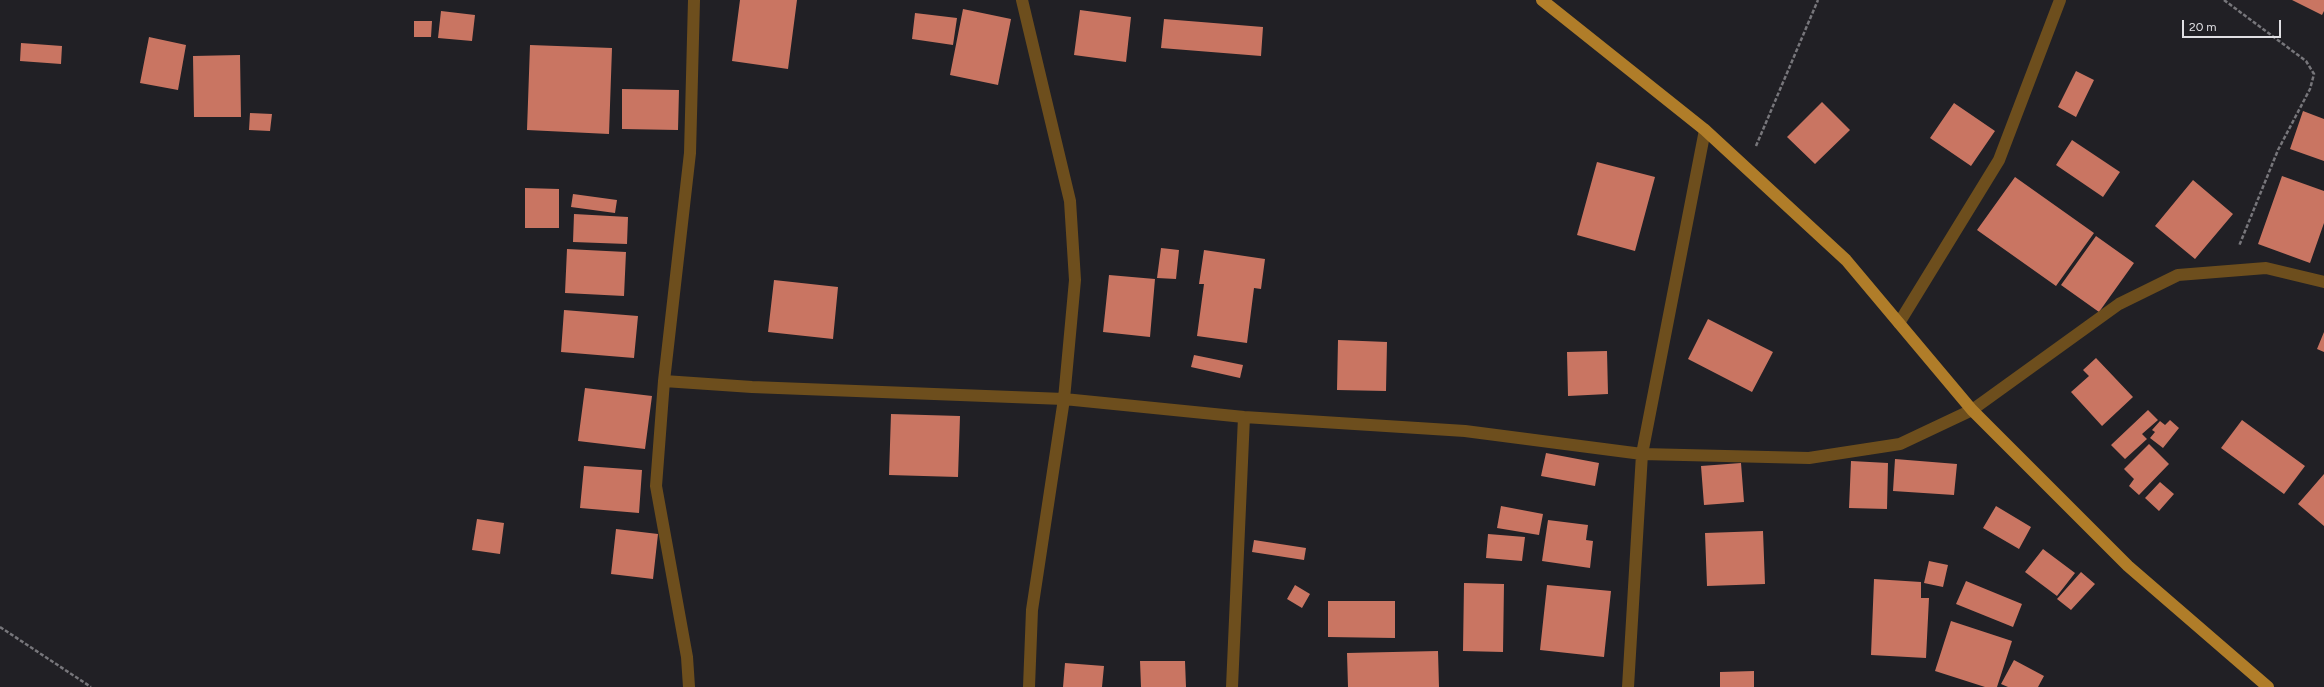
<!DOCTYPE html>
<html>
<head>
<meta charset="utf-8">
<style>
	body { margin:0 }
	#map { position:relative; width:2324px; height:687px; overflow:hidden; background:#212025; font-family:Figtree,sans-serif }
	canvas { display:block }
	.scale { position:absolute; left:2182px; top:20px; width:99px; height:18px; box-sizing:border-box; border:2px solid #e0dfe3; border-top:0; padding-left:5px; font-size:12px; line-height:14px; white-space:nowrap; color:#e0dfe3; -webkit-text-stroke:3px #212025; paint-order:stroke }
</style>
</head>
<body>
<div id="map">
<canvas width="2324" height="687"></canvas>
<div class="scale">20 m</div>
</div>
<script>
const ctx = document.querySelector('canvas').getContext('2d');
ctx.lineJoin = 'round';
function paint(path, color) { ctx.fillStyle = color; ctx.fill(path, 'evenodd'); }
function strokePath(path, color, width, dash) { ctx.strokeStyle = color; ctx.lineWidth = width; ctx.lineCap = dash ? 'butt' : 'round'; ctx.setLineDash(dash || []); ctx.stroke(path); }
const building = new Path2D(`
	M740,0h57l-9,69 -56,-8z
	M2292,0h32v11l-2,4z
	M963,9l48,10 -13,66 -48,-10z
	M1080,10l51,7 -5,45 -52,-7z
	M441,11l34,4 -3,26 -34,-3z
	M915,13l42,5 -4,27 -41,-6z
	M1164,19l99,8 -2,29 -100,-8z
	M414,21h18l-1,16h-17z
	M149,37l37,8 -8,45 -38,-7z
	M21,43l41,3 -1,18 -41,-3z
	M530,45l82,3 -3,86 -82,-4z
	M240,55l1,62h-47l-1,-61z
	M2076,71l18,9 -18,37 -18,-10z
	M622,89l57,1 -1,40 -56,-1z
	M1822,102l28,28 -35,34 -28,-27z
	M1954,103l41,28 -24,35 -41,-28z
	M2303,111l21,8v42l-34,-12z
	M250,113l22,1 -2,17 -21,-1z
	M2072,140l48,32 -17,25 -47,-32z
	M1597,162l58,15 -20,74 -58,-16z
	M2282,176l42,15v32l-14,40 -52,-19z
	M2015,177l79,56 -38,53 -79,-56z
	M2193,180l40,34 -38,45 -40,-33z
	M525,188l34,1v39h-34z
	M573,194l44,6 -2,13 -44,-6z
	M574,214l54,3 -1,27 -54,-2z
	M2096,236l38,27 -35,49 -38,-27z
	M1161,248l18,2 -3,29 -19,-1z
	M567,249l59,3 -2,44 -59,-3z
	M1204,250l61,9 -4,30 -7,-1 -7,55 -50,-7 7,-52h-5z
	M1109,275l46,4 -5,58 -47,-5z
	M774,280l64,7 -5,52 -65,-7z
	M564,310l74,6 -4,42 -73,-6z
	M1708,319l65,33 -21,40 -64,-33z
	M2324,332v20l-7,-3z
	M1338,340l49,2 -1,49 -49,-1z
	M1607,351l1,43 -40,2 -1,-44z
	M1194,355l49,10 -3,13 -49,-11z
	M2096,358l37,39 -31,29 -31,-34 18,-16 -6,-6z
	M585,388l67,8 -7,53 -67,-8z
	M2148,410l10,10 -16,14 5,5 -22,20 -14,-14z
	M891,414l69,2 -2,61 -69,-2z
	M2170,420l9,8 -16,20 -13,-10 5,-6 -3,-2 8,-9 5,4z
	M2242,420l63,46 -21,28 -63,-46z
	M2149,444l20,20 -30,31 -10,-9 5,-7 -10,-10z
	M1546,453l53,10 -4,23 -54,-10z
	M1895,459l62,5 -3,31 -61,-4z
	M1851,461l37,2 -1,46 -38,-1z
	M1741,463l3,39 -40,3 -3,-39z
	M584,466l58,4 -3,43 -59,-5z
	M2324,474v52l-26,-22z
	M2160,482l14,12 -15,17 -14,-13z
	M1501,506l42,8 -4,21 -42,-7z
	M1996,506l35,21 -12,22 -36,-21z
	M477,519l27,4 -4,31 -28,-4z
	M1548,520l40,5 -2,15 7,1 -3,27 -48,-7z
	M616,529l42,5 -5,45 -42,-5z
	M1763,531l2,53 -58,2 -2,-53z
	M1488,534l37,3 -3,24 -36,-3z
	M1254,540l52,8 -2,12 -52,-8z
	M2043,549l32,24 -18,23 -32,-24z
	M1929,561l19,4 -5,22 -19,-4z
	M2081,572l14,12 -24,26 -14,-11z
	M1874,579l47,3v16h8l-3,60 -55,-3z
	M1966,581l56,23 -9,23 -57,-23z
	M1464,583l40,1 -1,68 -40,-1z
	M1295,585l15,9 -8,14 -15,-9z
	M1547,585l64,6 -7,66 -64,-7z
	M1328,601h67v37l-67,-1z
	M1951,621l61,20 -15,46h-12l-50,-16z
	M1438,651l1,36h-91l-1,-34z
	M2014,660l30,16 -6,11h-30l-7,-3z
	M1140,661h45l1,26h-45z
	M1065,663l39,3 -2,21h-39z
	M1754,671v16h-34v-15z`);
const path = new Path2D(`
	M2224,0l82,61 8,13 -4,15 -32,61 -39,96
	M1756,146l62,-146
	M0,627l91,60`);
const minor = new Path2D(`
	M1022,0l48,201 5,79 -11,119 -32,211 -3,77
	M1899,323l100,-163 61,-160
	M664,381l88,6 312,12 180,18 221,14 177,23 167,4 91,-14 72,-34 147,-106 59,-29 88,-7 58,14
	M689,687l-2,-30 -31,-171 8,-105 26,-228 4,-153
	M1232,687l12,-270
	M1628,687l14,-233 63,-324`);
const major = new Path2D(`
	M1542,0l163,130 141,130 126,150 156,156 140,121`);
paint(building, '#c97562');
strokePath(path, '#77767b', 2.5, [4, 2]);
strokePath(minor, '#6d4e1d', 12);
strokePath(major, '#b07d29', 12);
</script>
</body>
</html>
